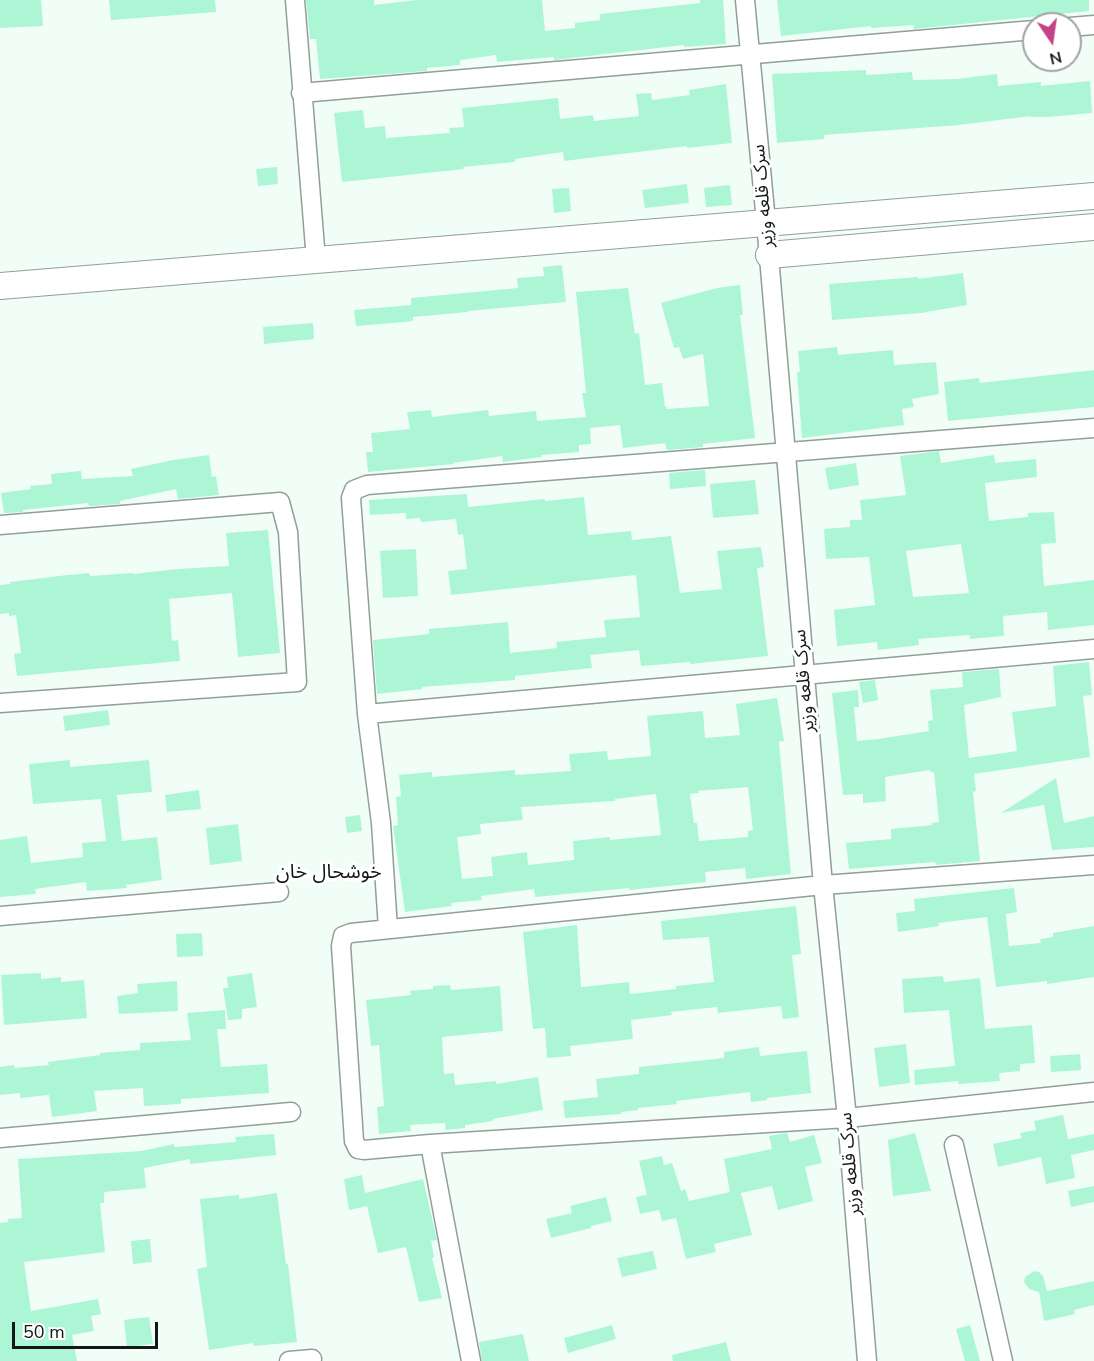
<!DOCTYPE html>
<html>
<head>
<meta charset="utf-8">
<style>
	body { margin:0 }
	#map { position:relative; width:1094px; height:1361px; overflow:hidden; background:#f0fef7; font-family:"Nunito Sans",sans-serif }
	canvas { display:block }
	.north { position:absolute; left:1022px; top:12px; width:60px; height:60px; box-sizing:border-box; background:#fff; border:2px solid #a1a3a2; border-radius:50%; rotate:167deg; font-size:16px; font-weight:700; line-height:24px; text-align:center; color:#131816 }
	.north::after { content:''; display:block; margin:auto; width:21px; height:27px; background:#c54288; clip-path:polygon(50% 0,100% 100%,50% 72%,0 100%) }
	.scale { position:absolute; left:12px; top:1322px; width:146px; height:27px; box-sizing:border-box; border:3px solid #131816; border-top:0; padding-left:8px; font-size:18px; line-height:21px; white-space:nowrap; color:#131816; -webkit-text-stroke:4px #fff; paint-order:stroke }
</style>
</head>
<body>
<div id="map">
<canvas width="1094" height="1361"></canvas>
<div class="north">N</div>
<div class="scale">50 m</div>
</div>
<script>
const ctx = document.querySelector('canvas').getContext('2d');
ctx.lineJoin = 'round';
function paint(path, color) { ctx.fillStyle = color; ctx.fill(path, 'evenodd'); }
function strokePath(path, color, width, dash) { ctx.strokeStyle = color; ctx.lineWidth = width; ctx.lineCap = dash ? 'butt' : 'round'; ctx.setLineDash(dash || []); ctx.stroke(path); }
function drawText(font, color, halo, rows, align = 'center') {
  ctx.font = font + ' "Nunito Sans","Noto Sans Arabic",sans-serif'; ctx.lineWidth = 6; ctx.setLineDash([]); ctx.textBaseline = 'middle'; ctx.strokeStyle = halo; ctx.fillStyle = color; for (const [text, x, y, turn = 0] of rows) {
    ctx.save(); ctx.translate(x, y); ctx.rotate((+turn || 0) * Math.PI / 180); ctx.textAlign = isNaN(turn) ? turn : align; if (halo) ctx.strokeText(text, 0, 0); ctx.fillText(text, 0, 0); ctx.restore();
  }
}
const building = new Path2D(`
	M0,0h41l2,26 -43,2z
	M109,0h106l1,12 -105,8z
	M306,0h68v5l43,-5h125l3,31 30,-3v-5l25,-3v-6l100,-11v-3h23l3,44 -42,3v-2l-130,15v-3l-57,5 -1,-7 -36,5v5l-33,3v3l-107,8 -4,-40h-6z
	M777,0h312v11l-175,18v-4l-43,3v-2l-90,10z
	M866,70v5l46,-3 1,8 44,-1 40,-5 1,12 43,-4v4l49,-5 2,32 -43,4h-18v-1l-72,9 -135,10v4l-47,4 -5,-69z
	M726,84l6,59 -45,5v-2l-123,15 -1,-9 -48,7v3l-52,5 1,2 -122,13 -8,-69 29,-3 2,18 20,-2 1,12 64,-5 -1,-5 15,-1 -2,-19 96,-10 2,21 33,-4 1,6 45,-5 -3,-22 15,-1 1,7 38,-5 -1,-5z
	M277,167l1,17 -20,2 -2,-17z
	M687,184l2,19 -44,5 -3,-18z
	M730,185l2,20 -26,2 -2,-19z
	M569,188l2,23 -17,2 -2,-24z
	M562,265l4,37 -98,9v1l-55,5v4l-19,2 -38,3 -2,-16 57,-5v-7l107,-10 -1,-10 27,-2 -1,-9z
	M963,273l4,32 -46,8 -89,7 -3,-36 89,-7v2z
	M740,285l3,30h-3l15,123 -52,6v3l-36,3 -2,-7 -42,5 -3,-23 -30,3 1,16 -12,1v7l-38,3 1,2 -39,5 -1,-6 -49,7 1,1 -86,8 -2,-20h7l-2,-19 39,-4 -3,-17 24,-2 1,7 56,-7 1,6 47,-5 1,10 49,-4 -4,-24h4l-10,-101 52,-4 7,46 4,-1 6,52 17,-2 3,24h2v2l42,-3 -6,-52 -20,5 -4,-12 -5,1 -13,-45 56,-15z
	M313,323l1,16 -50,5 -1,-17z
	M837,347l1,8 55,-5 1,15 42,-3 3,32 -27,5 2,8 -12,2 2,16 -102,13 -5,-66h3l-2,-21z
	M1094,370v37l-146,14 -4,-39 35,-4 1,5z
	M939,451l2,12 53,-8 1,8 41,-4 1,18 -52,6 4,38 39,-4v-4l26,-1 2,31 -15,1 3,42 50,-6v45l-46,5 -1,-18 -44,4 1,20 -34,3v-4l-52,4 1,6 -41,5 -1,-8 -40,4 -3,-36 41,-5 -6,-48 -43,2 -2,-30 26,-2v-7h12l-2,-20 46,-5 -6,-39zM961,544l8,49 -56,4 -7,-46z
	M209,455l3,22 4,-1 3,19 -41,4 -2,-10 -56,12v3l-31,2 -1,-3 -65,7v2l-19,1 -3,-20 30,-4 -1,-3 22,-2 -1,-10 30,-3 1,8 51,-3 -2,-7 42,-9z
	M856,463l3,22 -30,5 -4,-22z
	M705,470l1,16 -36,3 -1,-16z
	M755,480l4,34 -46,4 -3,-34z
	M467,494l1,13 77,-8v2l39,-4 4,38 43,-4 1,9 39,-4 9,57 42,-4 -5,-38 44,-4 3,20 -7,1 11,88 -78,8v-2l-49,4 -2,-16 -49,5 2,13 -77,8v4l-93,7v2l-45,5 -4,-54 56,-6v-5l79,-7 2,31 47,-5 -1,-6 50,-5 -2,-17 36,-3 -4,-42 -185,20 -3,-24 19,-2 -4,-35 -5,1 -2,-16 -35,3 -1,-4 -14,1v-6l-36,2 -1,-15z
	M268,530l12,123 -42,4 -6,-64 -63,6 3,42 6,-1 2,21 -163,15 -3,-22 7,-1 -5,-38 -7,1v-3l-9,1v-29l10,-1v-2l49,-6 30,-3 1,3 43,-3v1l45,-5 51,-3 -3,-33z
	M416,549l2,47 -35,2 -3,-47z
	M1089,662l3,33 -9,1 7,61 -116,17 2,17 -3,1 7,69 -44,4 -1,-3 -86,7 -3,-26 45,-4v-10l41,-4v-2l7,-1 -5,-50h-4v-2l-45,7 1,24 -23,2v-9l-20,1 -11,-102 26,-3 1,17h-5l3,34 21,-2 51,-8 -1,-10 5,-1 -3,-30 33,-3 -1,-15 37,-3 2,28 -37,8 5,53 48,-7 -5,-39 44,-6 -3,-40z
	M875,680l3,20 -15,3 -4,-21z
	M777,698l7,43 -5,1 12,132 -45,5 -1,-11 -40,4 1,10 -77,8v-2l-94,9 -1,-8 -53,7 1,4 -31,3 1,3 -47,6 -12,-86 5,-1 -2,-28 5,-1 -2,-21 33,-3v5l83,-7v5l56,-4 -2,-17 38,-3 1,9 43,-4 -4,-40 56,-5 2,27 35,-3 -4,-31zM748,787l5,43 -5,1v6l-49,4 -2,-18h-3l-4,-29 9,-1 -1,-2zM656,794l5,41 -51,5v-3l-37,4 1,19 -46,5 -1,-13 -36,5 2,19 -31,3 -5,-42 24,-3 -1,-10 43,-4 -2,-13 94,-6v-2z
	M108,710l2,15 -45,6 -2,-15z
	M70,760v7l79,-7 3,32 -35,3 5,46 35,-4 5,43 -36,5 1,3 -40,3 -1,-9 -51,7 1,5 -36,3v-57l27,-4 4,27 52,-6 -1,-14 24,-2 -5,-42 -68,5 -4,-40z
	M1056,778l8,45 30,-7v31l-42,3 -8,-45 -43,8z
	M199,790l2,19 -34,3 -2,-17z
	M360,815l2,16 -15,2 -2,-16z
	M238,824l4,37 -32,4 -4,-37z
	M1014,888l3,24 -11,2 3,32 32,-3 -1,-4 13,-2v-4l41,-7v51l-47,7v-3l-51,6 -9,-70 -49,6 1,3 -41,6 -2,-19 19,-2 -1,-12z
	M796,906l5,48 -9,1 7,62 -16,2 -2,-13 -63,7 -1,-6 -46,5 1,3 -41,5 2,19 -63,7 1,10 -24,2 -2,-30 -12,1 -10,-97 54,-7 4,62 48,-5 1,12 46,-5v-3l38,-4 -5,-45 -46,3 -2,-19z
	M202,933l1,23 -26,1 -1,-23z
	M41,973v6l20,-2v5l23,-2 3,38 -83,7 -3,-50z
	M252,973l5,34 -15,2v10l-14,1 -5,-32h5l-1,-11z
	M943,976l1,6 36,-4 5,51 47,-4 3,38 -15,1v7l-21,2 1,8 -42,3v-3l-43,4 -1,-15 41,-4 -6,-56 -45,3 -2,-34z
	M177,981l1,30 -59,3 -2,-18 21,-3 -1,-9z
	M450,985l1,5 49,-4 3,45 -61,6 2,37 10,-1 1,12 41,-4v3l42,-7 5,33 -50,9v2l-28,4v3l-19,2 -1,-7 -35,2 1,6 -32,3 -2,-27 7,-1 -5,-61 -8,1 -5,-46 45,-5 -1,-4 23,-2v-3z
	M225,1010l1,19h-9l4,38 46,-3 2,29 -88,6v5l-37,2 -1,-18 -49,3 3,20 -45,6 -3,-22 -29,3v-5l-20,2v-28l14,-2 1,3 34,-3 -1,-3 52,-7v-2l40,-3v-7l51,-3 -4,-27z
	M906,1044l4,39 -31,4 -5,-39z
	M759,1047l1,9 47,-5 4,42 -44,5v2l-16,2 -1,-10 -74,9 1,3 -39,4v2l-17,2v2l-56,4 -2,-17 35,-4 -2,-18 43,-5v-7l85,-9v-6z
	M1080,1054l1,16 -30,2 -1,-16z
	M1063,1115l5,24 26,-5v16l-23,5 4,23 -29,6 -5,-27 -43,10 -5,-23 29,-6 -2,-5 16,-3 -2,-9z
	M787,1133l3,9 24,-7 8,28 -17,4 8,34 -35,9 -6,-24 -31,7 11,42 -38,9 2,8 -30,7 -10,-41 -14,3 -3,-11 -19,4 -4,-17 11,-2 -8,-34 23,-5 2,9 8,-2 9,28 4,-2 4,12 41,-9 -6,-33 48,-10 -3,-13z
	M915,1133l16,58 -38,5 -5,-56z
	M274,1134l2,21 -86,9v-5l-46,9 2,20 -42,4v11h-4l5,49 -81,10 7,49 67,-12 3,15 -10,2 3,15 -22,4 5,26h-77v-138l8,-1v-3l14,-1 -4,-59 123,-8 33,-7v3l62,-5 -1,-5z
	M362,1175l3,18 58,-14 14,61 -6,1 3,16 -2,1 10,40 -23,4 -13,-55 -28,6 -11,-47 -18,4 -5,-31z
	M1094,1186v16l-23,5 -3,-16z
	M277,1193l9,71h2l9,78 -43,4 -1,-3 -44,7 -12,-81 10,-2 -7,-68 39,-4v4z
	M606,1197l6,24 -21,5v2l-40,10 -5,-19 26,-6 -2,-7z
	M150,1239l2,23 -19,2 -2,-23z
	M653,1251l4,18 -35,8 -5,-19z
	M1034,1271l5,1 4,4 4,15 47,-10v24l-20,5 1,4 -31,7 -5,-29 -10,-3 -5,-7 1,-5z
	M149,1317l4,27 -26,3 -3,-27z
	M612,1325l4,14 -48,14 -4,-15z
	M970,1325l10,36h-15l-9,-32z
	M523,1334l6,27h-47l-3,-19z
	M726,1342l5,19h-58l-1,-6z`);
const street = new Path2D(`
	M295,0l21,260
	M745,0l21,222 57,663 24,233 20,243
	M1070,27l24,-2
	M301,93l733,-63
	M0,525l280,-23 8,30 9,150 -297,21
	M367,714l727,-65
	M1094,865l-271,20 -472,48 -8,3 -2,10 13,195 4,8 6,1 66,-6 417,-26 247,-26
	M0,916l279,-24
	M388,929l-7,-106 -14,-109 -16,-216 3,-8 13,-5 727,-57
	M0,1138l291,-26
	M430,1144l41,217
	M954,1145l49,216
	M289,1361l23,-2`);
const secondary = new Path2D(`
	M769,255l325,-28
	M0,286l1094,-90`);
const streetNames = [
	["سرک قلعه وزیر",764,196,-95],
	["سرک قلعه وزیر",805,681,-95],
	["سرک قلعه وزیر",851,1164,-95]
];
const neighbourhoodNames = [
	["خوشحال خان",329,873]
];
paint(building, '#acf6d6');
strokePath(street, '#929f99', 21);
strokePath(secondary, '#929f99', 28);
strokePath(street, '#fff', 18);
strokePath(secondary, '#fff', 26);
drawText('18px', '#131816', '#fff', streetNames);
drawText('20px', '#131816', '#fff', neighbourhoodNames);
</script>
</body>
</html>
